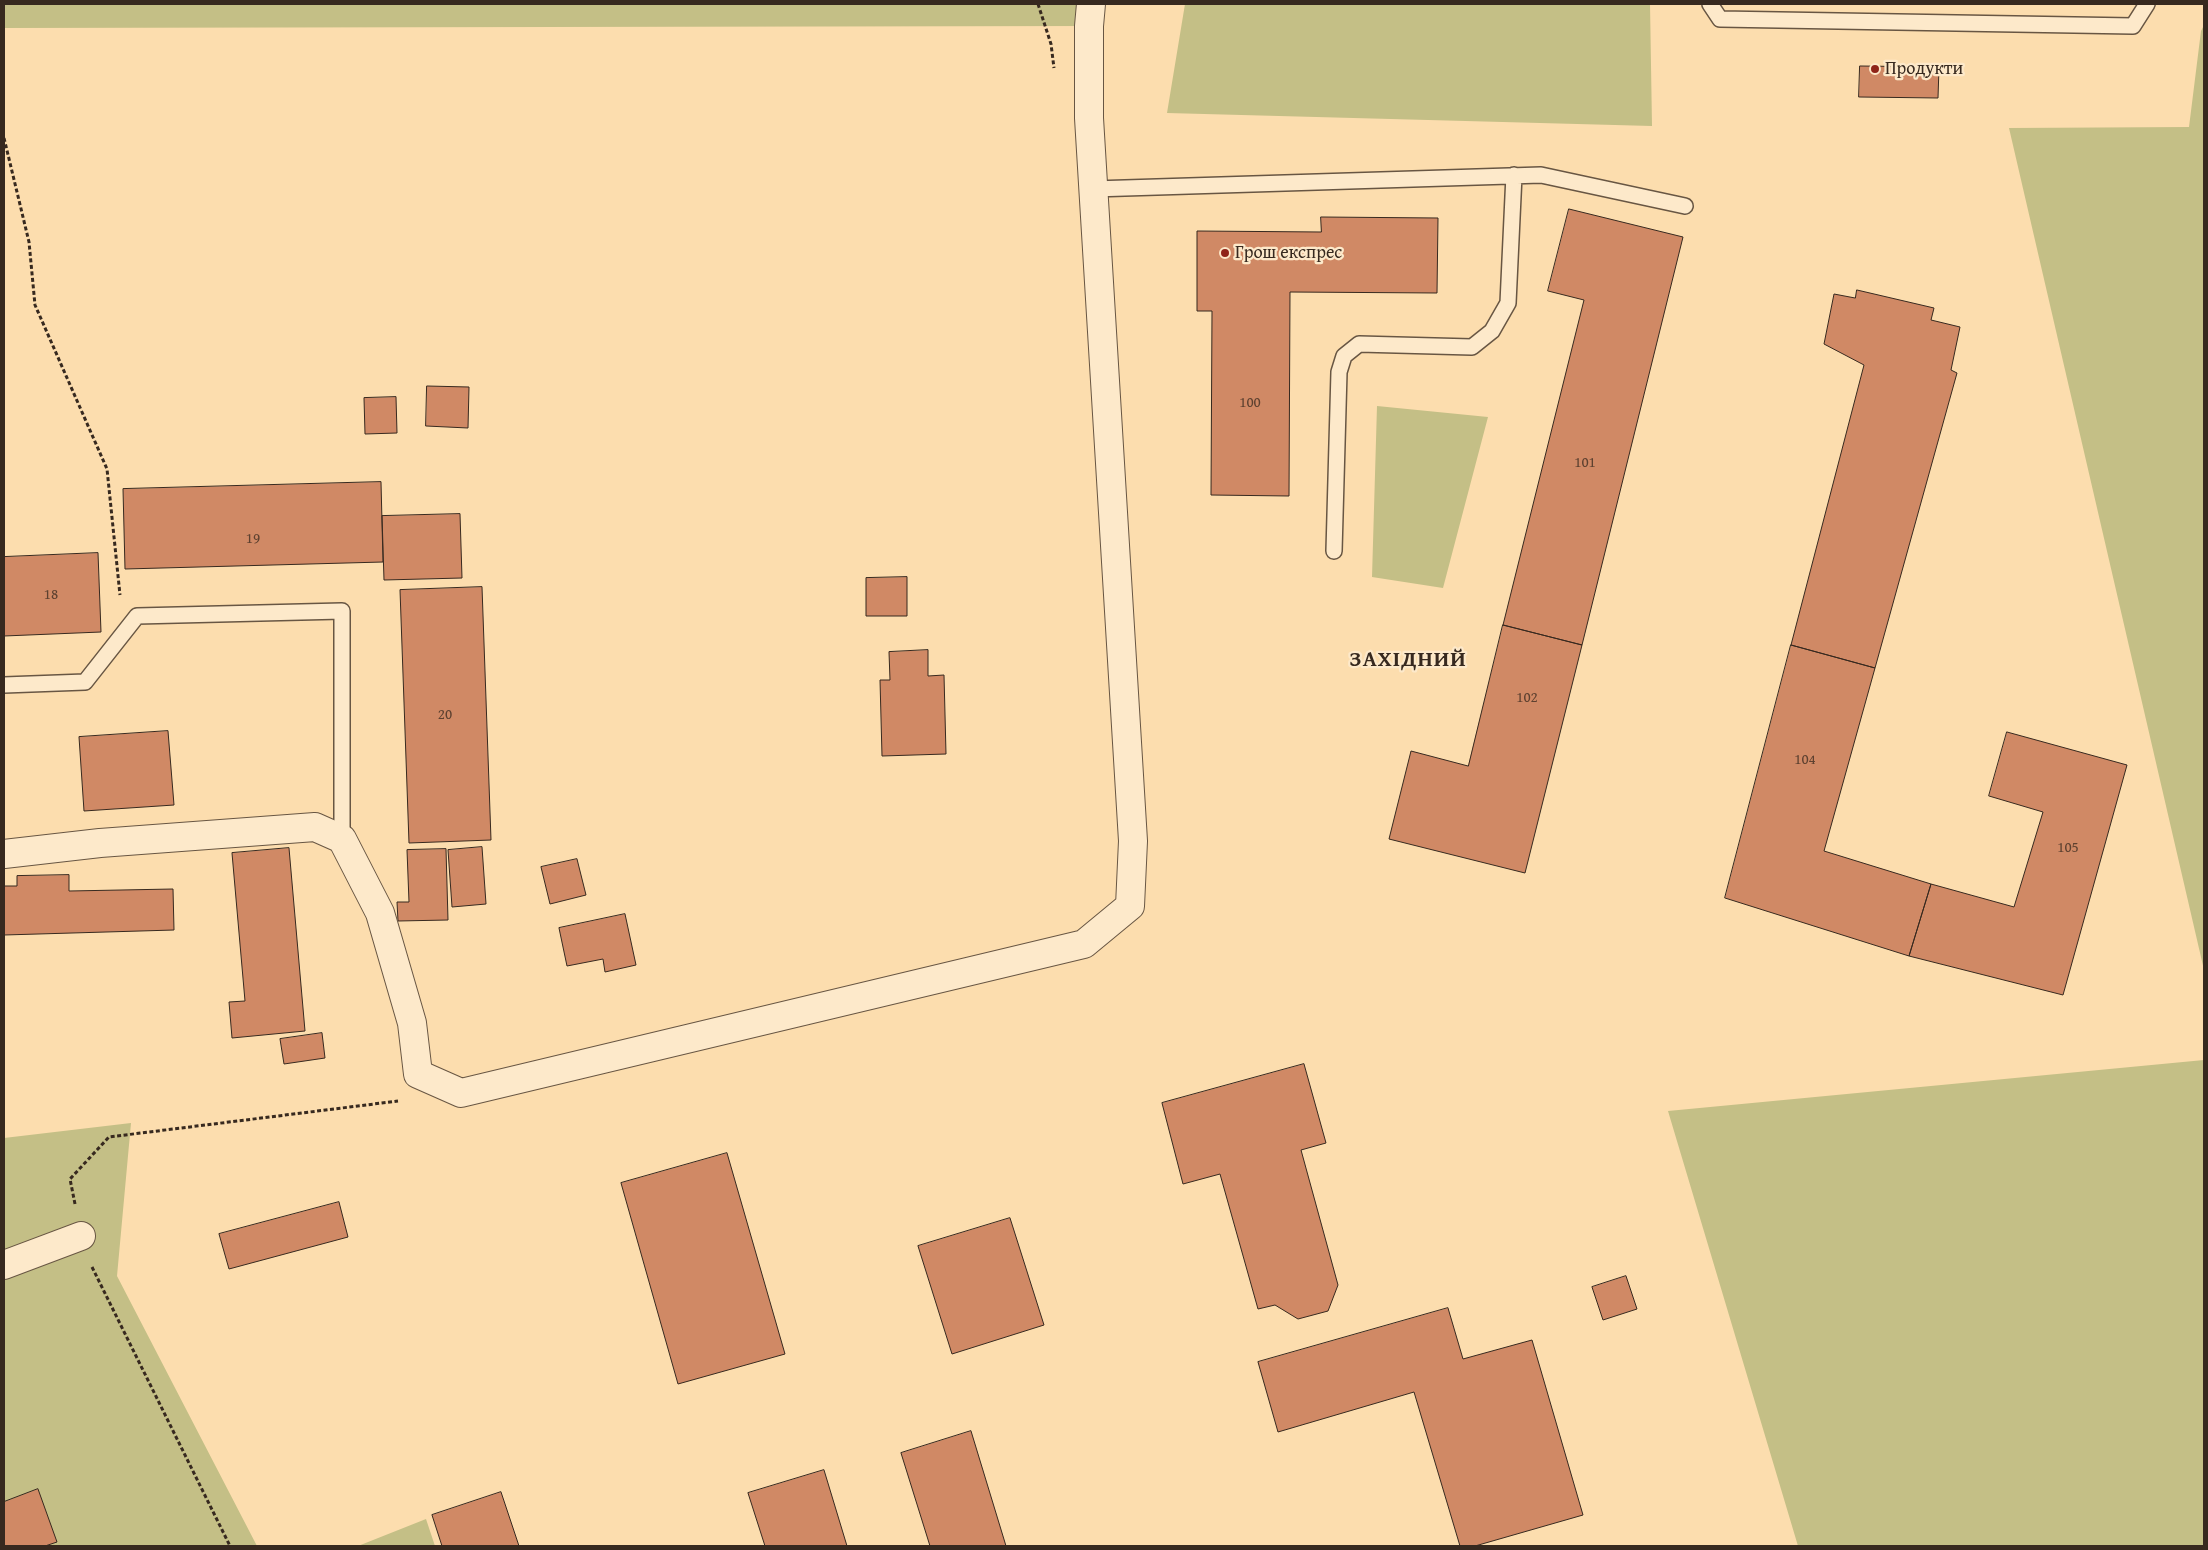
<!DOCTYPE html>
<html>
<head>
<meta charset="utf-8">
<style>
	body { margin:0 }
	#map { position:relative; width:2208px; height:1550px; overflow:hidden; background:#fcddae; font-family:"Gentium Book Plus",serif }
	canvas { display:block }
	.frame { position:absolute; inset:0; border:5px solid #37291f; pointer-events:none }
</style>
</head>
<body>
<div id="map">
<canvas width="2208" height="1550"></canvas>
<div class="frame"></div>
</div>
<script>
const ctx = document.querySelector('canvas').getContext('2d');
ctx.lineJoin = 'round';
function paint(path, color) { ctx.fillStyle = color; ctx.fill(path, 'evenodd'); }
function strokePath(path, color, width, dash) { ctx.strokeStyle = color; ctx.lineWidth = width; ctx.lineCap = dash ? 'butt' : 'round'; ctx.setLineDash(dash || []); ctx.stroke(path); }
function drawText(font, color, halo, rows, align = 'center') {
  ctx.font = font + ' "Gentium Book Plus",serif'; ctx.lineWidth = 4.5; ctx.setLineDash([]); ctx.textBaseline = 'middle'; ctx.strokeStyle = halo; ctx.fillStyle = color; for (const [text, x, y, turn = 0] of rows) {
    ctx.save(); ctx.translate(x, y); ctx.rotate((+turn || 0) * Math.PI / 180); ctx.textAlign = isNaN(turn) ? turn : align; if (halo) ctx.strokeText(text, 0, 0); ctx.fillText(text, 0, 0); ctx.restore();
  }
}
const green = new Path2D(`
	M4,4h1087l-2,22 -1085,2z
	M1185,4h465l2,122 -485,-13z
	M2204,25v945l-195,-842 180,-1 12,-96z
	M1377,406l111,11 -45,171 -71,-11z
	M2204,1060v486h-406l-130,-435z
	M131,1123l-14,153 140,270h-253v-408z
	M426,1519l9,27h-77z`);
const building = new Path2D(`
	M1860,66l79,1 -1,31 -79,-1z
	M1569,209l114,28 -101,408 -79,-20 81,-325 -36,-9z
	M1321,217l117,1 -1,75 -147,-1 -1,204 -78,-1 1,-184h-15v-80l124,1z
	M1857,290l77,18 -3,12 29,7 -9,43 6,3 -82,295 -84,-23 73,-280 -40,-21 10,-50 21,4z
	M427,386l42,1 -1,41 -42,-2z
	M396,397l1,36 -32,1 -1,-36z
	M381,482l2,80 -258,7 -2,-80z
	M460,514l2,64 -78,2 -2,-64z
	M98,553l3,79 -97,4v-79z
	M907,577v39h-41v-38z
	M482,587l9,253 -82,3 -9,-253z
	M1503,625l79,20 -57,228 -136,-34 22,-88 57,15z
	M1791,645l84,23 -51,183 107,33 -22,72 -184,-58z
	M928,650v26l16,-1 2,79 -64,2 -2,-76h10l-1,-28z
	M168,731l6,74 -90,6 -5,-74z
	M2007,732l120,33 -64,230 -154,-39 22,-72 83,23 29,-95 -54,-16z
	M482,847l4,57 -34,3 -4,-57z
	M289,848l16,183 -73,7 -3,-36 16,-1 -13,-148z
	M446,849l2,71 -50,1 -1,-19h12l-2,-52z
	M577,859l9,36 -36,9 -9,-37z
	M69,875v16l104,-2 1,41 -170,5v-49h13v-10z
	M625,914l11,51 -31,7 -2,-13 -36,7 -8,-38z
	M322,1033l3,25 -41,6 -4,-25z
	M1304,1064l22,79 -25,7 37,135 -10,26 -30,8 -23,-14 -17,4 -38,-135 -37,10 -21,-81z
	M727,1153l58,201 -107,30 -57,-201z
	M339,1202l9,35 -119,32 -10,-35z
	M1010,1218l34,107 -92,29 -34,-108z
	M1626,1276l11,33 -34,11 -11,-33z
	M1448,1308l15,51 69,-19 51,175 -108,31h-15l-46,-154 -136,40 -20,-70z
	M971,1431l35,115h-76l-29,-93z
	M824,1470l23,76h-82l-17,-53z
	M38,1489l19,53 -12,4h-41v-44z
	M501,1492l18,54h-77l-10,-31z`);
const path = new Path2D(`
	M1038,4l13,40 3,24
	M4,138l25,104 6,63 72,164 13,126
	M75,1204l-5,-25 39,-42 289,-36
	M92,1267l138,279`);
const service = new Path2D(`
	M1710,4l10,15 413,7 14,-22
	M1093,189l448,-14 144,31
	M1334,551l5,-179 5,-16 15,-12 113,3 20,-16 16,-28 6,-128
	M4,685l81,-3 52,-66 205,-5v228`);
const minor = new Path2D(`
	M4,854l96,-11 215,-16 27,12 38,74 32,110 6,51 43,19 623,-149 46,-38 3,-65 -44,-723v-92l2,-22
	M4,1265l77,-29`);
const markers = [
	[1875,69,5,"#8f2418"],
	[1225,253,5,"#8f2418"]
];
const numberNames = [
	["100",1250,403],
	["101",1585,463],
	["19",253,539],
	["18",51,595],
	["102",1527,698],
	["20",445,715],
	["104",1805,760],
	["105",2068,848]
];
const poiNames = [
	["Продукти",1885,69],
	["Грош експрес",1235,253]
];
const districtNames = [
	["ЗАХІДНИЙ",1408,660]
];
paint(green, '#c4bf86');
paint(building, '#d08965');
strokePath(building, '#37291f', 1);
strokePath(service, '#685643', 18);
strokePath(minor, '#685643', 30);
strokePath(path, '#37291f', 3, [4, 2.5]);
strokePath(service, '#fde9ca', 15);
strokePath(minor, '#fde9ca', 28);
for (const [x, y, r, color] of markers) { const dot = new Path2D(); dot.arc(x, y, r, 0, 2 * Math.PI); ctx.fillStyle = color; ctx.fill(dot); strokePath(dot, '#fde9ca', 2); }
drawText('15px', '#5d4130', null, numberNames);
drawText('18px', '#37291f', '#fde9ca', poiNames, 'left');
ctx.letterSpacing = '1px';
drawText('bold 22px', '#37291f', '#fde9ca', districtNames);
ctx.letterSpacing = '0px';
</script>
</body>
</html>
